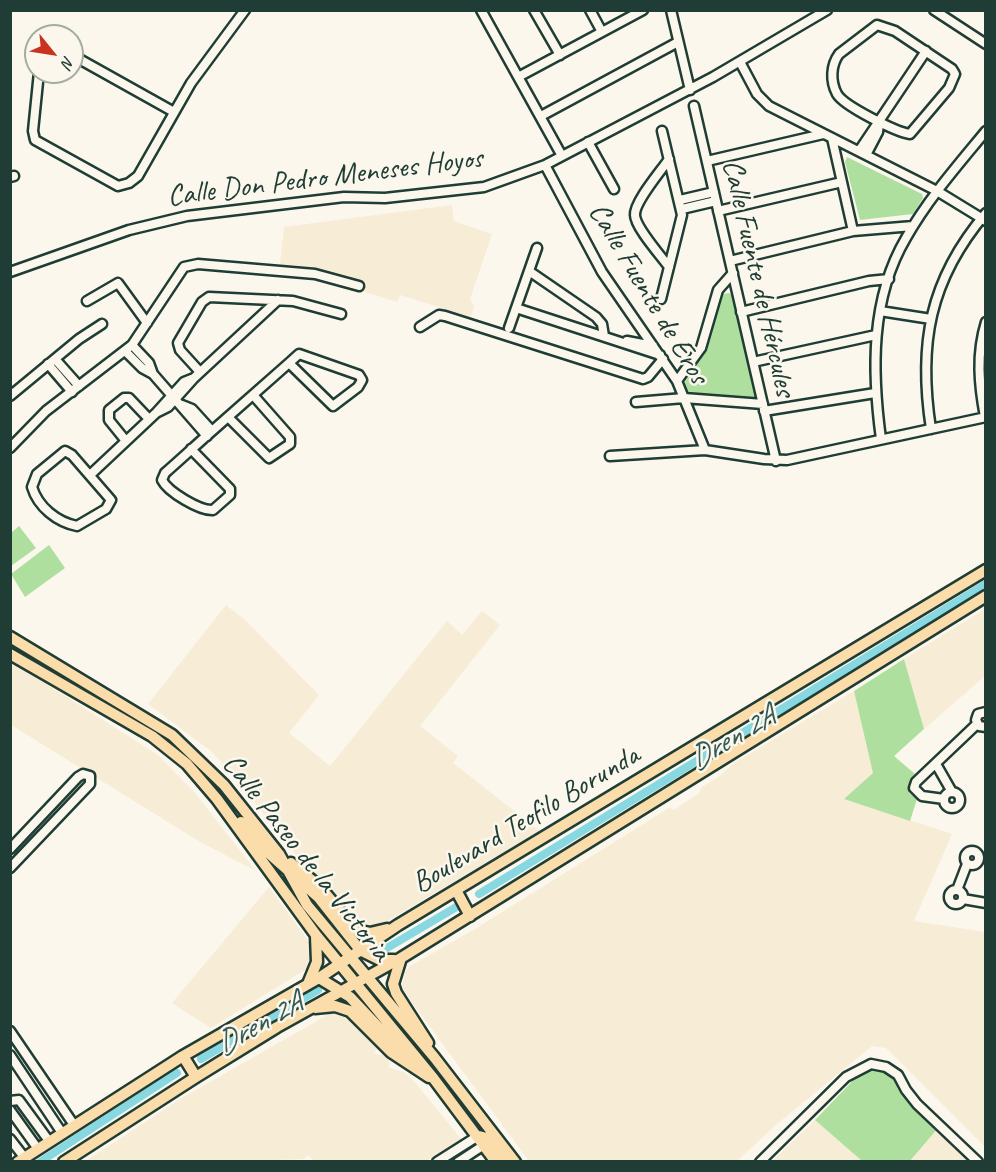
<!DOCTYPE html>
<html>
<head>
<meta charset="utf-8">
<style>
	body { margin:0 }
	#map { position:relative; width:996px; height:1172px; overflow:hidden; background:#fbf7ec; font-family:Caveat,sans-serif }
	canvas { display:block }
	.frame { position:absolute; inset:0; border:12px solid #1f3d34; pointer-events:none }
	.north { position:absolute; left:24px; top:24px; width:60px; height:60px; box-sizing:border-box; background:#fbf7ec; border:2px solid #a3ada2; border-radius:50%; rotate:120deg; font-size:16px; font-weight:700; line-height:24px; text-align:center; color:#1f3d34 }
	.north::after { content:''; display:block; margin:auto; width:21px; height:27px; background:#c8321e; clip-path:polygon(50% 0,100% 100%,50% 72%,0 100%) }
</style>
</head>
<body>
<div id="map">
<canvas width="996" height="1172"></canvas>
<div class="frame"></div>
<div class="north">N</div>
</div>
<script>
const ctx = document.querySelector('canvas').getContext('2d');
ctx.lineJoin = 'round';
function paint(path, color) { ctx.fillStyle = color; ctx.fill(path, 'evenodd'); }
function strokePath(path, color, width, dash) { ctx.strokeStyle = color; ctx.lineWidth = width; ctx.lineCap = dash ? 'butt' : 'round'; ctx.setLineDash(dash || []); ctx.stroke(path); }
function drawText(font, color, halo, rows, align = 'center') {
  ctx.font = font + ' Caveat,sans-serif'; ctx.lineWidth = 5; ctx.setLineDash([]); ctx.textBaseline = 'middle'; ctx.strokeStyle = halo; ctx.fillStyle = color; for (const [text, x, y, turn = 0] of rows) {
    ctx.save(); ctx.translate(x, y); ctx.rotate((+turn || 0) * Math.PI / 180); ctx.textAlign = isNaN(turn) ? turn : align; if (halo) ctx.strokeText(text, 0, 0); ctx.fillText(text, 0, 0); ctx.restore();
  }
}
const built = new Path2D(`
	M452,205l2,16 38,13 -22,65 4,7 -3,11 -71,-22 -3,7 -84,-26 -34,-2 5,-47z
	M226,605l19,15 74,75 -30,38 41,33 117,-145 15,14 20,-24 18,14 -80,101 38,30 -5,7 87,68 -163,96 -15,-1 -9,-6 -69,-79 -43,-57 -29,-32 -64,-48z
	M985,609v67l-61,53 -20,-70z
	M10,661l148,94 37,38 61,78 -54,-28 -191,-118z
	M854,691l20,82 -30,26 108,35 -38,87 71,11v215l-99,-99 -14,-2 -95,78 -40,37h-208l-124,-168 -3,-7 4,-15 4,-5 65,-37 194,-121 5,2 24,-16 4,-7 18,-11 14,-13z
	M269,887l44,60 -5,21 -97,60 -39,-25z
	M331,1013l12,3 9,5 25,28 -3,5 14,2 1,12 15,4 10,9 48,59 -36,21h-113l-4,-6 -6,4 -54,2 -165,1 98,-64z
	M815,1120l47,41 -91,1z
	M939,1127l33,35h-62z`);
const green = new Path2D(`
	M847,157l75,37 1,4 -10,16 -53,6 -15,-58z
	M729,293l5,4 22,99 -2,3 -64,-3 -8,-9 25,-39 15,-54z
	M19,526l17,22 -25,18v-33z
	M49,545l16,23 -40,29 -14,-23z
	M904,659l20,70 -30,27 21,18c-6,5 -6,11 -6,19l8,6 -7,22 -66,-22 29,-26 -19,-82z
	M868,1069c29,0 25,17 42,33 9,9 19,17 29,25l-29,34h-48l-47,-41 46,-48z`);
const canal = new Path2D(`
	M479,894l507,-310
	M387,948l71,-42
	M201,1059l117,-69
	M40,1162l137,-89`);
const minor = new Path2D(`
	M481,10l81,146
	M534,10l26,45
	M590,10l12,22
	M671,10l19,80
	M934,10l52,34
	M877,25l18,6 57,38 3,5 -6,14 -39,46c-14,-2 -66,-28 -73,-40 -7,-13 -6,-29 2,-40z
	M72,55l102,57
	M740,62l17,32 12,12 168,85 49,30
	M39,72l-6,59 2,9 83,46 11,-3 9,-7 53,-93 54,-73
	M520,76l123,-66
	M694,106l82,355
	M541,116l137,-74
	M832,138l21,93
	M588,142l26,47
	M859,151l67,-100
	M866,155l12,-23 1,-9
	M669,159c-8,12 -35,43 -34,56 0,12 26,41 34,52
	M707,161l116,-27
	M545,165l57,107 75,109 28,69
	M10,177l4,-1
	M680,200l34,-8
	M682,209l34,-8
	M718,211l124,-29
	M730,261l123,-30 60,-5
	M529,271l67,46 6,7 2,12
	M10,272l119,-42 58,-14 157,-19 41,1 99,-11 61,-22 168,-88 114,-67
	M661,299l21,-84 -20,-84
	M87,301l31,-18 29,40
	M516,308l144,47
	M880,311l51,8
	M741,312l128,-31 20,-2
	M420,327l19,-12 6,1 198,63 5,-2 15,-18
	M509,328l28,-80
	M627,341l26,5
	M132,345l17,18 4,11
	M125,351l17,17 11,6 54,62
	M55,359l24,27
	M753,362l123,-27
	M48,364l24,28
	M200,372l-20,-22 -2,-7 24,-41 7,-5 84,4 48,13
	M677,381l24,-33 17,-58 15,-17
	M10,396l69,-57 23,-15
	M636,402l48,-4 79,6
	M182,405l10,4 20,22
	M764,411l111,-18
	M156,413l12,-6 26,-29 84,-78
	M228,417l41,41 21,-14v-7l-37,-42
	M985,417c-6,-32 -9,-63 1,-95
	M931,429c-13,-84 -2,-149 55,-216
	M881,439c-9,-67 -11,-140 25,-201 22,-39 52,-73 80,-107
	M126,441l-17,-21v-10l15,-12h5l20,21
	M10,448l36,-37 86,-66 52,-78 14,-3 117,10 44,12
	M191,449l39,40v6l-17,15c-13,1 -45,-18 -51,-30l3,-7c16,-14 31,-28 47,-42l77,-68 10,-9 60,21 3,5 -4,7 -25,19 -44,-43
	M65,451l7,4 39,45 -5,9 -29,17c-20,-4 -39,-19 -45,-39l5,-13z
	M610,456l95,-6 59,9 23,1 199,-43
	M90,475l66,-62 28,-31 10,-4
	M986,712l-8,2 -2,6 3,6 7,1
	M936,764l16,28
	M944 800a8 8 0 1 1 16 0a8 8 0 1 1-16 0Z
	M944,799l-22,-3 -8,-8 2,-6 61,-58
	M10,849l68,-72 5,-3 7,2v8l-80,84
	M965 858a7 7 0 1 1 14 0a7 7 0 1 1-14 0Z
	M949 897a7 7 0 1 1 14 0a7 7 0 1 1-14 0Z
	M957,890l10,-26
	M963,899l23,4
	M10,1031l64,94
	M10,1055l52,78
	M10,1101l9,-1 30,41
	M10,1110l28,39
	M10,1139l14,18
	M437,1162l41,-26
	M458,1162l26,-17
	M760,1162l86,-85 25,-13 15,3 12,8 8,15 11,14 61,58`);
const major = new Path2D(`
	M10,637l162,98 52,50 55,69 28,51 127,152 81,105
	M10,654l142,82 35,28 30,35 99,136 118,144 62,83
	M241,822l24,28 53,47 42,53 20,10h14
	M291,863l29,24 36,43 14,3 17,-4
	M456,890l14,26
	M401,958l-8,26 3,9 32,50
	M319,978l31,19 46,49 16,10
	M308,984l9,-22 -1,-26
	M315,1008l20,-2 15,5 41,41 38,25
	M183,1056l13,21
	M479,1136l8,2 19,24
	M18,1162l165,-106 136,-78 79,-53 588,-355
	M64,1162l132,-85 81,-50 124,-69 585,-362`);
const streetNames = [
	["Calle Don Pedro Meneses Hoyos",325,178,-7],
	["Calle Fuente de Hércules",758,278,77],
	["Calle Fuente de Eros",648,294,59],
	["Boulevard Teofilo Borunda",526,820,-31],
	["Calle Paseo de la Victoria",306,858,52]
];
const waterNames = [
	["Dren 2A",732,739,-31],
	["Dren 2A",259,1025,-30]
];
paint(built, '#f7ecd6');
paint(green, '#afdf9f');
strokePath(canal, '#88d8e2', 8);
strokePath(minor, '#1f3d34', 13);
strokePath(major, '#1f3d34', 15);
strokePath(minor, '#fbf7ec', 8);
strokePath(major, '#faddab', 10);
drawText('30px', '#1f3d34', '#fbf7ec', streetNames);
drawText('italic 32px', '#345c57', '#fbf7ec', waterNames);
</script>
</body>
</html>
